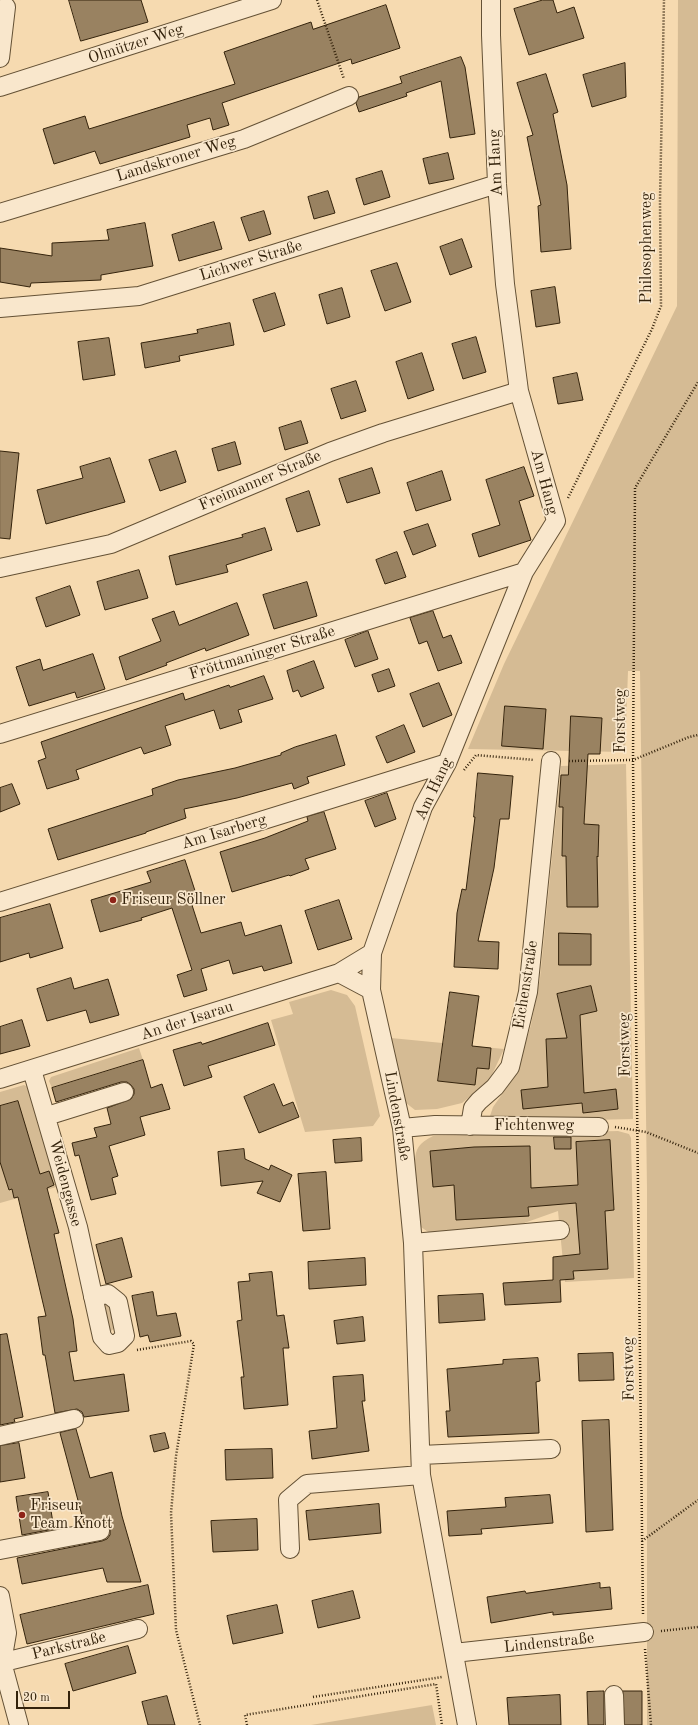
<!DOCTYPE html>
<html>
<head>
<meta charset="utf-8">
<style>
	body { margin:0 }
	#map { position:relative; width:698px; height:1725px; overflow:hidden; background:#f6dab0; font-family:"Old Standard TT",serif }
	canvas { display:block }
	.scale { position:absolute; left:16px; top:1691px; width:54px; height:18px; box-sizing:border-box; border:2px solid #34230c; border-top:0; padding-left:5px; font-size:12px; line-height:14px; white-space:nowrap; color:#34230c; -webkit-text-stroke:3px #f9e7cc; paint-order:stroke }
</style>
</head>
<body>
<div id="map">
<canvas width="698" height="1725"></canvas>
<div class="scale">20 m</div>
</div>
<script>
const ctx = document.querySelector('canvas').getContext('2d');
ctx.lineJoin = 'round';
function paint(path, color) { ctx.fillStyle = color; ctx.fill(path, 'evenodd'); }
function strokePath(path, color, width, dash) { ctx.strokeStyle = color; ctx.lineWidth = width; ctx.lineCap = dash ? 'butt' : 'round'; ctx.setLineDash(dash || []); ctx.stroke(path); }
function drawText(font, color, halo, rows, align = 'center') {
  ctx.font = font + ' "Old Standard TT",serif'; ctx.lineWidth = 3.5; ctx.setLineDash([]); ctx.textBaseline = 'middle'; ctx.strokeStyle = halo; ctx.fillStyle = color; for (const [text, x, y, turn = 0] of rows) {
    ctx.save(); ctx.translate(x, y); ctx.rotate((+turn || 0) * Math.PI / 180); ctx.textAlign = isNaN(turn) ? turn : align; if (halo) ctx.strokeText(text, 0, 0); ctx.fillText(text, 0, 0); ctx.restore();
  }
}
const green = new Path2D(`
	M678,0h20v1725h-51v-536l-7,-518h-12l-3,81 -157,-3 36,-85 173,-358z
	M626,764l7,355 -135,3 -8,-6 3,-9 22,-31 16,-51 9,-47 21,-212z
	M331,990l16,5 8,11 25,110 -7,10 -68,6 -34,-112 22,-6 -4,-12z
	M391,1038l113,11 -15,32 -27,22 -25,6 -22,1 -9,-7z
	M139,1048l4,12 -91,28 -3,-7 2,-4z
	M24,1085l6,3 30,98 -60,17v-111z
	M618,1131l11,3 2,4 3,140 -69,4 -7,-71 -45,16 -82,7 -10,-7c-2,-16 -10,-65 -4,-77 3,-7 10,-11 16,-14z
	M103,1300l8,2 5,25 -5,4h-3z
	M432,1705l4,20h-125z`);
const building = new Path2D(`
	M69,0h72l7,22 -67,19z
	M543,0h10l4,13 17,-6 10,31 -55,17 -15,-46z
	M386,5l14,43 -48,16 -1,-5 -129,44 7,22 -16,5 -3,-12 -23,7 3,12 -90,27 -5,-13 -41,13 -11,-35 42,-13 4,13 146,-45 -11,-32 87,-30 2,7z
	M461,57l4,10 10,67 -25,4 -9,-57 -35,12 1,3 -48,16 -3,-9 3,-6 43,-14 -2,-6z
	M625,63l1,34 -34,10 -9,-32z
	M546,74l12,38 -5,2 14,71 4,64 -30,3 -3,-46 3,-1 -14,-68 6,-2 -16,-52z
	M448,153l6,26 -25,5 -6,-25z
	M382,171l8,26 -26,8 -8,-26z
	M328,191l7,22 -21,6 -6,-22z
	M264,211l7,23 -22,7 -8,-23z
	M214,222l8,27 -43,12 -7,-26z
	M145,223l8,43 -52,9v5l-70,3 -1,4 -30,-5v-34l52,8v-13l57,-3 -2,-10z
	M462,239l10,28 -22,8 -10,-28z
	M397,263l14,39 -26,9 -14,-40z
	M555,287l5,36 -24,4 -5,-36z
	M342,288l8,29 -23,7 -8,-29z
	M275,293l10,32 -21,7 -11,-32z
	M230,323l4,22 -55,11 1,5 -35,7 -4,-25 57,-10 -1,-3z
	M476,337l10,35 -23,7 -11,-35z
	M109,338l6,37 -32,5 -5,-38z
	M422,353l12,37 -26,9 -12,-37z
	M577,373l6,27 -25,4 -5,-26z
	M356,381l10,30 -25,8 -10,-30z
	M301,421l7,22 -23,7 -6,-22z
	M235,442l6,22 -23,7 -6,-22z
	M0,451l19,2 -9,86 -10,-1z
	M176,451l10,31 -26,9 -11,-31z
	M110,458l15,44 -79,22 -9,-34 46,-12 -3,-11z
	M524,467l10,29 -15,5 12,39 -52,17 -7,-23 28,-9 -14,-45z
	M372,468l8,25 -33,10 -8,-24z
	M442,471l9,29 -35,11 -9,-28z
	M309,491l11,34 -23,7 -11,-33z
	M428,524l8,22 -23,9 -9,-23z
	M265,528l7,22 -46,15 2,7 -52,13 -7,-29 74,-19 -1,-2z
	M397,552l9,25 -21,7 -9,-24z
	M139,570l9,28 -43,12 -8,-28z
	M307,582l10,34 -43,13 -11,-34z
	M70,586l10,29 -34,12 -10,-29z
	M237,603l12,32 -43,16 -1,-3 -39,15 1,2 -41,15 -7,-23 42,-16 -9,-22 22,-8 5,14z
	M433,611l10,27 8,-3 11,28 -24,8 -11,-30 -8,3 -9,-26z
	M368,631l10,28 -23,8 -10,-27z
	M93,654l12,35 -28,9 -2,-6 -46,14 -13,-39 24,-8 3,11z
	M314,661l10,27 -23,9 -3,-7 -5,2 -6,-21z
	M389,669l6,17 -17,6 -6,-17z
	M264,676l9,23 -35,11 4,12 -22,7 -6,-19 -49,16 6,19 -27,9 -3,-7 -65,23 3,9 -32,10 -9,-28 8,-3 -5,-16 142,-49 2,7 44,-15 1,2z
	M439,683l13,32 -29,12 -13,-33z
	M505,706l41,3 -3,40 -41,-3z
	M571,716l31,2 -2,36h-12l-4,70 15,1 -1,32 -1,-1 1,51h-31l-1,-51h-4l1,-49h-4l2,-32h7z
	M404,725l11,27 -28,11 -11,-26z
	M336,735l9,30 -38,12 2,6 -15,6 -2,-6 -55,15 -53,11 2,9 -40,14v1l-88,27 -10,-31 105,-34 -1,-6 26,-9 57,-12 46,-13v-2l14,-6z
	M478,773l35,3 -4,43h-9l-6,49 -16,73 21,1 -1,27 -44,-2 3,-54 5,-24 4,1 9,-73h-1z
	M12,784l8,20 -20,8v-24z
	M387,793l9,26 -21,8 -10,-26z
	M324,812l12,37 -31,10 4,10 -19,7 -1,-1 -57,17 -12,-40 45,-14 43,-17 -1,-4z
	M185,860l13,40 -7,2 10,31 40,-11 4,14 36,-11 11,38 -28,8 -2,-5 -29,8 -4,-14 -28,9 6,21 -23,7 -7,-22 15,-5 -20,-62 -31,10 1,2 -42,12 -9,-32 60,-18 -4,-10z
	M339,900l13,39 -34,11 -13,-39z
	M50,904l13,44 -33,10 -1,-5 -29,9v-44z
	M559,933l32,1v31h-32z
	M71,978l3,11 34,-10 11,36 -29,8 -4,-13 -39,11 -10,-32z
	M591,986l6,25 -17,4 4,78 32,-4 2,20 -35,4 -1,-10 -59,6 -2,-19 27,-3 -2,-48 21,-1 -10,-44z
	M450,992l29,4 -7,50 19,2 -2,21 -12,-1 -2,17 -37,-4z
	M22,1020l8,26 -30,8v-27z
	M268,1023l7,22 -67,21 4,11 -28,9 -11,-36 28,-8 1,2z
	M143,1060l8,28 11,-4 8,25 -30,8 5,18 -36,11 9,30 -6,2 4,16 -25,6 -12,-45 -4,1 -3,-13 25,-6 -3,-9 17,-4 -4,-16 24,-9 3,-5v-5l-3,-4 -4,-3h-6l-65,20 -4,-14z
	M274,1084l9,22 10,-4 6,15 -40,16 -15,-36z
	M18,1101l22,73 9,-3 5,14 -7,3 12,45 -5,1 19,85 4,32 -8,1 5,29 50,-7 5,37 -45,6 -2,-5 -5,-3 -22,4 -10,-58h-2l-5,-38 8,-1 -28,-119 -4,1 -2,-9 -3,1 -9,-28v-56z
	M554,1137h17v12h-16z
	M361,1138l1,23 -27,2 -2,-23z
	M610,1140l4,70 -9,1 3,58 -35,2 1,8 -14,1 1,22 -56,3 -2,-22 50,-3v-23l27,-3 -4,-51 -48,4 1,9 -73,4 -2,-35 -21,2 -3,-36 44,-4 56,-1 1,42 47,-3 -2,-43z
	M244,1149l1,10 24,11 2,-5 21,10 -12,27 -23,-9 6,-12 -42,5 -3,-34z
	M326,1172l4,57 -27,2 -5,-57z
	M122,1238l10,39 -26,7 -10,-39z
	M365,1258l1,27 -57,4 -1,-27z
	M272,1272l5,44 7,-1 5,33h-6l5,57 -44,4 -3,-32h3l-7,-56 5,-1 -4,-38 12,-1 -1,-7z
	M153,1292l4,24 19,-3 5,23 -31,6 -2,-7 -8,2 -8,-41z
	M483,1294l2,26 -46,3 -1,-27z
	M363,1317l2,24 -28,3 -3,-23z
	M7,1334l16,83 -9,2 1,3 -15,3v-90z
	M613,1353l1,27 -35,1 -1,-27z
	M538,1358l2,23 -4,1 3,51 -91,4 -2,-26h4l-3,-42 56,-5v-4z
	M363,1375l2,26h-3l7,50 -57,8 -3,-28 28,-3 -4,-51z
	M609,1420l4,110 -27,2 -4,-111z
	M76,1429l14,49 22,-6 10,44 19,66h-34l-4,-14 -81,16 -5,-26 85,-17 5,-2 3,-4v-6l-2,-5 -4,-3 -20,2 -24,-90z
	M165,1433l4,15 -15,4 -4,-16z
	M19,1443l6,35 -25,4v-36z
	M272,1449l1,29 -47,2 -1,-30z
	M48,1492l6,37 -32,6 -6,-38z
	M550,1495l3,28 -72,6 1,5 -33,2 -2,-25 59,-4 -1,-9z
	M379,1504l2,29 -72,7 -3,-29z
	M257,1519l1,31 -45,2 -2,-31z
	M600,1583v5l10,-1 2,22 -59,6v-3l-62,11 -4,-26 38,-6 1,2z
	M148,1585l6,29 -127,30 -7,-29z
	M353,1591l7,27 -42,10 -6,-27z
	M277,1605l6,28 -50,11 -6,-28z
	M128,1646l8,27 -63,18 -8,-27z
	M602,1691h2v34h-16l-1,-33z
	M623,1691h19v34h-17z
	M560,1695l1,30h-52l-2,-27z
	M167,1696l8,29h-27l-6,-23z`);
const path = new Path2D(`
	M317,0l27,79
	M568,498l84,-169 9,-23 -1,-106 4,-200
	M569,761l64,-1 56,-23 9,-2
	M464,770l12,-15 58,5
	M615,1127l31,5 52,21
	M137,1350l54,-9 3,3 -18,112 -5,57 5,117 24,95
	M642,1541l56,-41
	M643,1614l-10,-854 2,-272 63,-106
	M661,1631l37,-4
	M645,1649l6,76
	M313,1697l129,-20
	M247,1725l-2,-10 191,-31 6,41`);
const minor = new Path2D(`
	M0,58l6,-51
	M0,87l272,-87
	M0,213l244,-74 105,-43
	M0,308l139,-12 358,-112
	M0,568l111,-24 219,-92 53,-19 136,-42
	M0,734l524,-162
	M0,902l447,-139
	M339,973l33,-20
	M32,1070l46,157 24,110 7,8 9,-2 7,-7 -7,-34 -10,-8 -15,3
	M0,1079l339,-106 32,17
	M47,1116l77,-24
	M470,1126l3,-18 6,-7 16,-14 15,-20 18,-75 23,-231
	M402,1128l33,-3 164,2
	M413,1243l147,-13
	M0,1436l74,-17
	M421,1455l130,-6
	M290,1549l-2,-49 19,-16 114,-9
	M0,1550l100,-19
	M0,1596l7,37 -5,29 17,63
	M454,1653l190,-21
	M0,1663l138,-34
	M614,1695l1,30
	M467,1725l-46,-250 -8,-232 -11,-115 -31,-138 1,-37 51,-146 24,-44 77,-191 32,-51 -37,-130 -14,-107 -8,-100 -6,-149v-35`);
const markers = [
	[113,900,4,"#8f2418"],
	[22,1515,4,"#8f2418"]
];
const streetNames = [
	["Olmützer Weg",136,44,-18],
	["Landskroner Weg",176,159,-17],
	["Am Hang",496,163,-93],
	["Philosophenweg",647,248,-90],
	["Lichwer Straße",251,261,-17],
	["Freimanner Straße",260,481,-23],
	["Am Hang",544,482,75],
	["Fröttmaninger Straße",262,653,-17],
	["Forstweg",621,721,-90],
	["Am Hang",434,789,-65],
	["Am Isarberg",224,832,-17],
	["Eichenstraße",526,985,-81],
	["An der Isarau",187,1021,-18],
	["Forstweg",625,1045,-91],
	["Lindenstraße",397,1116,80],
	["Fichtenweg",534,1126],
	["Weidengasse",65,1183,75],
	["Forstweg",629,1369,-91],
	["Lindenstraße",549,1643,-6],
	["Parkstraße",69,1646,-14]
];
const poiNames = [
	["Friseur Söllner",121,900],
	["Friseur",30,1506],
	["Team Knott",30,1524]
];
paint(green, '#d5bb94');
paint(building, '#998261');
strokePath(building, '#34230c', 1);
strokePath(minor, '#645135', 20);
strokePath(path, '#34230c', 2.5, [1, 2]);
strokePath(minor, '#f9e7cc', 18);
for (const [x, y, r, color] of markers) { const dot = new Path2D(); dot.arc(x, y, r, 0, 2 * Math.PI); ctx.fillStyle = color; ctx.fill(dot); strokePath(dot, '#f9e7cc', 1.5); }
drawText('16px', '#34230c', '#f9e7cc', streetNames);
drawText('16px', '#34230c', '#f9e7cc', poiNames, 'left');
</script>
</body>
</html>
